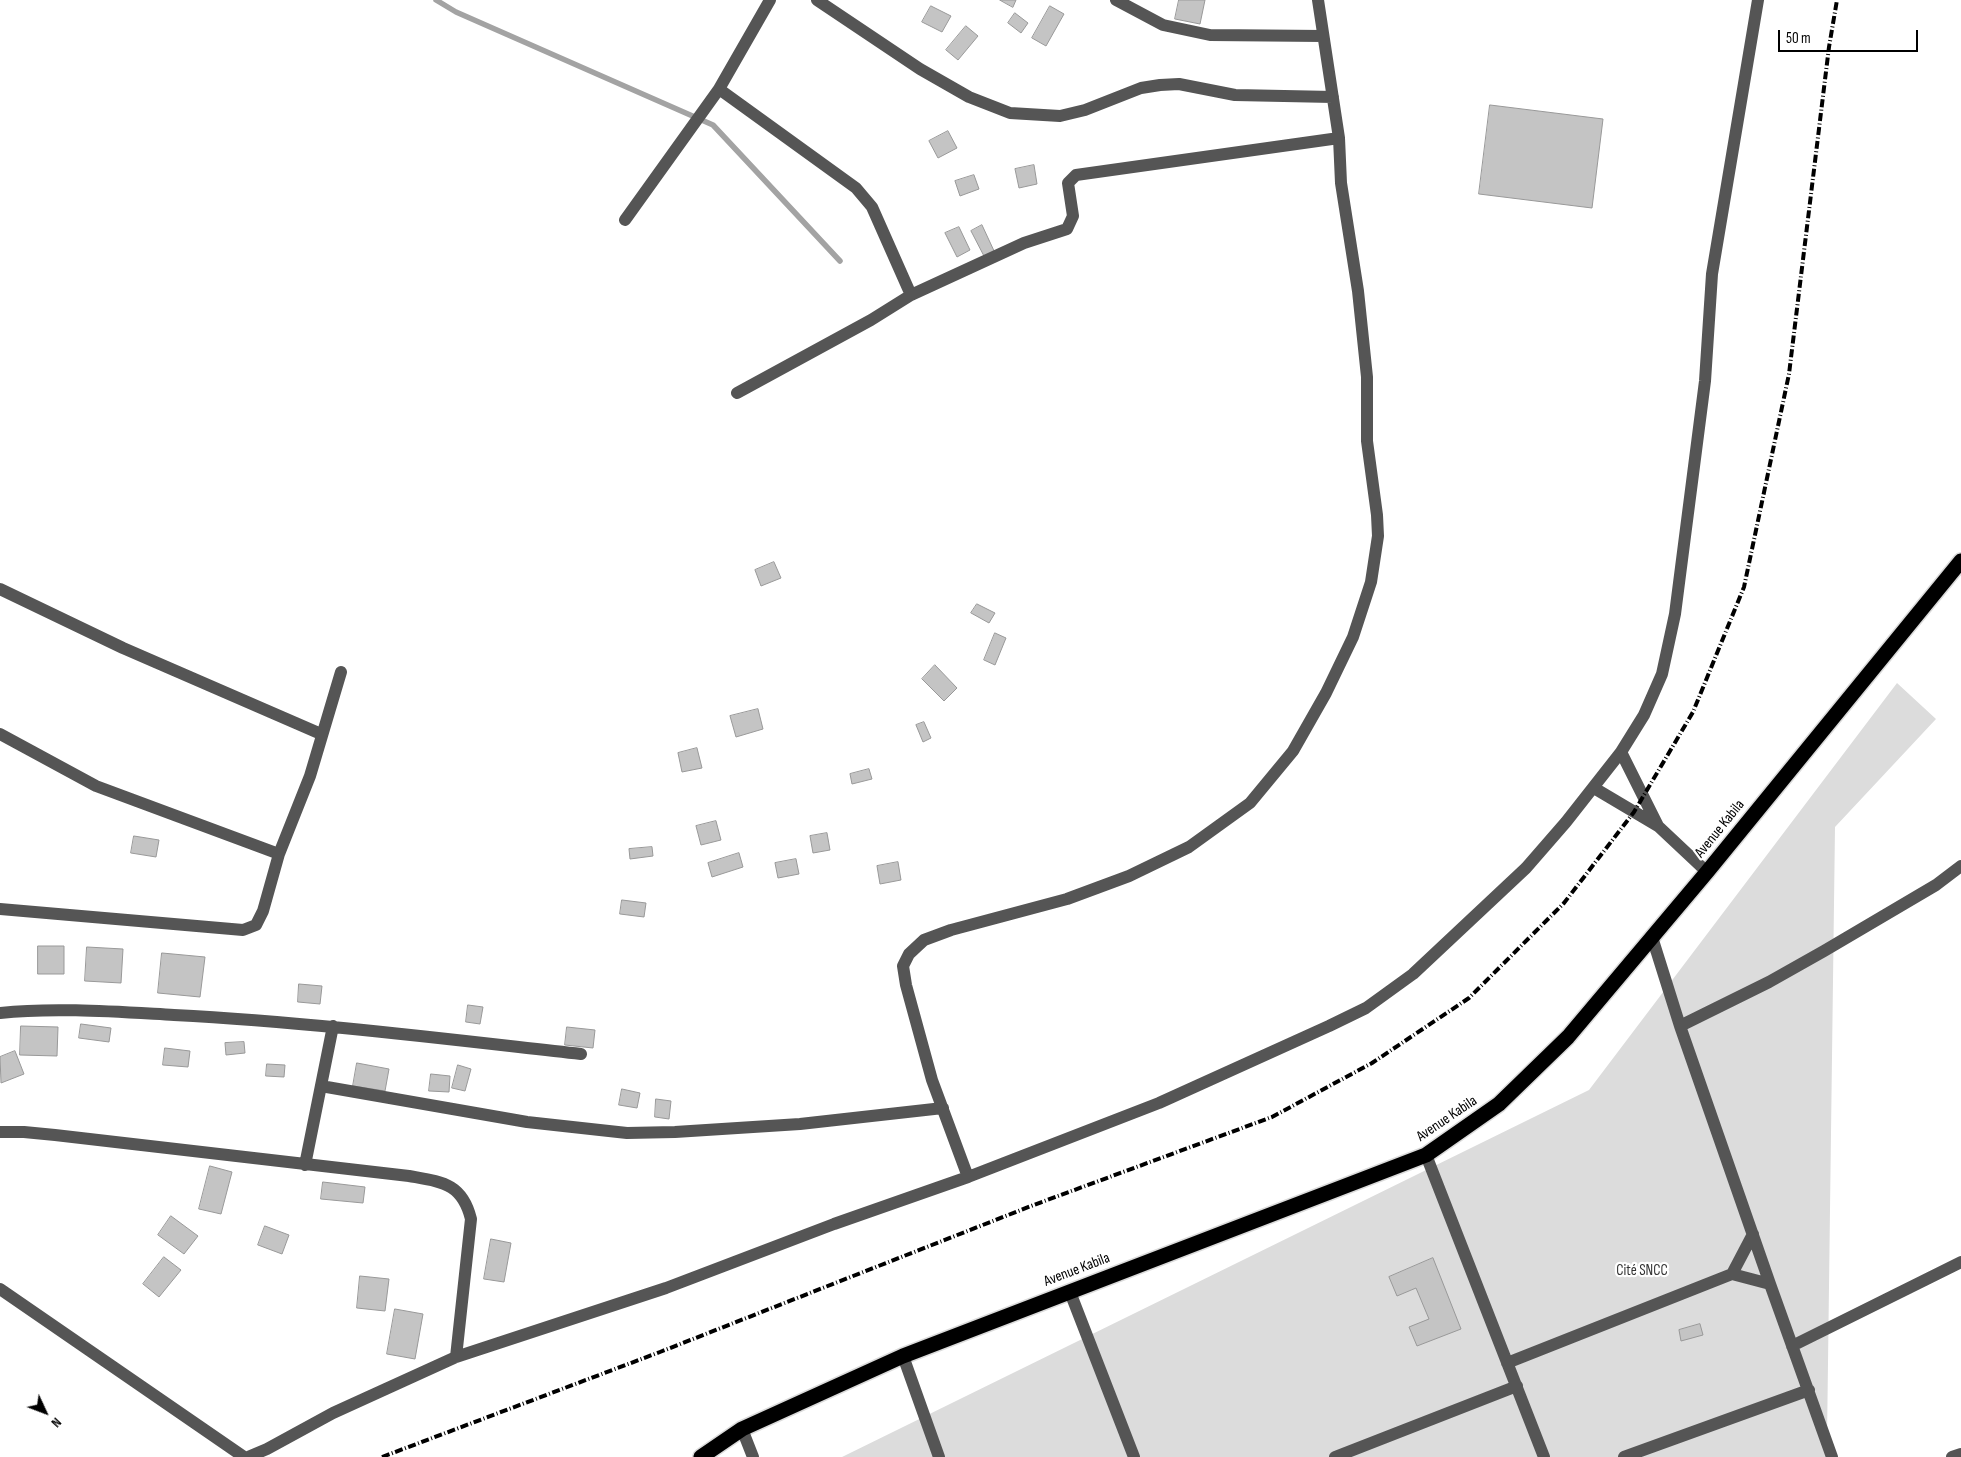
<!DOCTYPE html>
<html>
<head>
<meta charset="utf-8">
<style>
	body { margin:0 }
	#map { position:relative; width:1961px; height:1457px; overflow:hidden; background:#fff; font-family:"Sofia Sans Condensed",sans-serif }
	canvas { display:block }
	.north { position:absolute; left:20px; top:1387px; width:50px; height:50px; -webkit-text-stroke:4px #fff; paint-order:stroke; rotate:133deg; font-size:14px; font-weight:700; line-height:20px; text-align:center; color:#000 }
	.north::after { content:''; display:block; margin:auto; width:18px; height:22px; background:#000; clip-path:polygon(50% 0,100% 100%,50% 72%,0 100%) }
	.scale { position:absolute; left:1778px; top:30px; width:140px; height:22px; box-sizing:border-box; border:2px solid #000; border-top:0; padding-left:6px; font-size:15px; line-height:18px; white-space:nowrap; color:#000; -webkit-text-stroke:4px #fff; paint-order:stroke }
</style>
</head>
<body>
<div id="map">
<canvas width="1961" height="1457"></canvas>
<div class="north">N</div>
<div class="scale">50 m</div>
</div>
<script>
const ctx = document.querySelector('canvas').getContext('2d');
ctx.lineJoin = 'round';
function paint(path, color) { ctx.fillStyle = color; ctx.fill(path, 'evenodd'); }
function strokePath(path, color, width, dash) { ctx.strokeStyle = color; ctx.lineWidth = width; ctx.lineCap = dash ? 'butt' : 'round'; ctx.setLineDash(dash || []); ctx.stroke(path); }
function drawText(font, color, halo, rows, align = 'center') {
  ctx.font = font + ' "Sofia Sans Condensed",sans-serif'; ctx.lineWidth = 4.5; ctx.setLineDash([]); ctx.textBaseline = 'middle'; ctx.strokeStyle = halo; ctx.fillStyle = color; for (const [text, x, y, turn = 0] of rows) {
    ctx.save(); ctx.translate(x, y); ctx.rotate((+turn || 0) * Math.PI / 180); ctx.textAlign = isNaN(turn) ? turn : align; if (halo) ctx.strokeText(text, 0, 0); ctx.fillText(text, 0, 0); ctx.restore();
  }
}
const green = new Path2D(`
	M1897,683l39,36 -101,108 -8,612 7,18h-992l747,-367z`);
const stream = new Path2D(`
	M436,0l20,12 257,113 127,136`);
const building = new Path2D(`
	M1000,0h16l-3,7z
	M1179,0h26l-5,24 -25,-5z
	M931,6l20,10 -9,16 -20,-10z
	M1050,6l14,8 -18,32 -14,-8z
	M1015,13l13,10 -7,10 -13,-10z
	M966,26l12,10 -20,24 -12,-10z
	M1490,105l113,14 -11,89 -113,-14z
	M948,131l9,17 -19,10 -9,-17z
	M1034,165l3,19 -18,4 -4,-19z
	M974,175l5,14 -19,7 -5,-15z
	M982,225l13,28 -10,5 -14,-27z
	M959,227l11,23 -13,7 -12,-24z
	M774,562l7,16 -20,8 -6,-16z
	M977,604l18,9 -6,10 -18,-10z
	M995,633l11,5 -11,27 -11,-5z
	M935,665l22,23 -13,13 -22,-22z
	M758,709l5,20 -27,8 -6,-21z
	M924,722l7,16 -8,4 -7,-17z
	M697,748l5,20 -20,4 -4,-19z
	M869,769l3,10 -20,5 -2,-10z
	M716,821l5,19 -20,5 -5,-19z
	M827,833l3,17 -17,3 -3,-17z
	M134,836l25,4 -3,17 -25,-4z
	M652,847l1,9 -23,3 -1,-10z
	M739,853l4,14 -31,10 -4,-14z
	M796,859l3,15 -21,4 -3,-15z
	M898,862l3,18 -21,4 -3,-18z
	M622,900l24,3 -2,14 -24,-3z
	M38,946h26v28h-26z
	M87,947l36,2 -2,34 -36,-2z
	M162,953l43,4 -5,40 -42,-4z
	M299,984l23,2 -2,18 -22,-2z
	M468,1005l15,2 -3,17 -14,-2z
	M81,1024l30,4 -2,14 -30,-4z
	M21,1026l37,1 -1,29 -37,-1z
	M567,1027l28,3 -2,18 -28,-3z
	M244,1042l1,11 -19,2 -1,-12z
	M165,1048l25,3 -2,16 -25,-2z
	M15,1051l9,23 -23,9 -1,-26z
	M357,1063l32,6 -4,22 -32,-5z
	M267,1064l18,1 -1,12 -18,-1z
	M458,1065l13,4 -6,22 -13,-3z
	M431,1074l19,2 -1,16 -20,-1z
	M622,1089l18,4 -3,15 -18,-3z
	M656,1099l15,2 -2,18 -14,-2z
	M210,1166l22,6 -11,42 -22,-5z
	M323,1182l42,5 -2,16 -42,-4z
	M171,1216l27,20 -14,18 -26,-19z
	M265,1226l24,9 -7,19 -24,-9z
	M491,1239l20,4 -7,39 -20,-3z
	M164,1257l17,13 -22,27 -16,-13z
	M1433,1258l28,71 -44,17 -8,-19 20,-8 -13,-31 -19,8 -8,-19z
	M360,1276l29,3 -4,32 -28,-3z
	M395,1309l28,5 -8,45 -28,-5z
	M1700,1324l3,11 -22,6 -2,-11z`);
const minor = new Path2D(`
	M817,0l103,69 49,28 41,16 50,3 25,-6 56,-22 19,-3 19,-1 56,11 98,2
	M1116,0l47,25 47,10 113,1
	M719,89l137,99 16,19 39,88
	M625,220l94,-131 51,-89
	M737,393l134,-73 40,-25 113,-52 43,-14 6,-13 -5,-33 8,-8 263,-37
	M0,589l123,59 198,86
	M0,734l96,52 183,68
	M1621,752l37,74
	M1594,788l64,38 49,46
	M0,909l243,21 13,-5 7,-14 16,-57 31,-78 31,-104
	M1652,937l28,89 90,258 62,173
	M0,1013c54,-6 119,-1 174,2 136,7 272,24 407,39
	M1680,1026l89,-44 55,-31 112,-66 25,-19
	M321,1086l206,36 100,11 48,-1 125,-8 143,-16
	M0,1132h24l31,3 354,41c33,6 53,7 62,43l-15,138
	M1426,1155l118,302
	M305,1165l28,-139
	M968,1177l-36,-97 -26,-95 -3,-19 6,-12 15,-14 27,-10 116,-31 62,-23 60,-29 61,-44 43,-52 33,-58 27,-56 18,-55 7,-46 -1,-21 -10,-74v-64l-9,-86 -17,-108 -2,-45 -21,-138
	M1732,1274l38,10
	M0,1289l244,168
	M1070,1292l64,165
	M1792,1346l169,-84
	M903,1356l36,101
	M1507,1363l225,-89 21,-40
	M742,1429l11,28
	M248,1457l19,-8 66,-36 123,-56 210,-69 168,-64 134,-47 191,-74 170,-77 37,-18 47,-34 113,-106 40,-46 55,-70 23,-37 18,-41 13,-60 30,-233 7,-107 46,-274
	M1335,1457l182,-71
	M1624,1457l185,-67
	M1952,1457l9,-3`);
const highway = new Path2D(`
	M701,1457l41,-28 161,-73 523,-201 73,-51 69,-67 139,-165 254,-311`);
const rail = new Path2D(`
	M382,1457l278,-105 371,-146 241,-89 100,-54 97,-65 95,-95 70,-91 59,-100 51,-125 45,-213 40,-327 8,-47`);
const streetNames = [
	["Avenue Kabila",1720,829,-51],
	["Avenue Kabila",1447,1119,-34],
	["Avenue Kabila",1077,1270,-21]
];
const parkNames = [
	["Cité SNCC",1642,1271]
];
paint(green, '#dcdcdc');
strokePath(stream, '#a3a3a3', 5.5);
paint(building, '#c4c4c4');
strokePath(building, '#999', 1);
strokePath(highway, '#dbdbdb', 18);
strokePath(minor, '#555', 12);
strokePath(highway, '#000', 15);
strokePath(rail, '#000', 4, [8, 2.5, 1, 2.5]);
drawText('15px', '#000', '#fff', streetNames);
drawText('15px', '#333', '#fff', parkNames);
</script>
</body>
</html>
